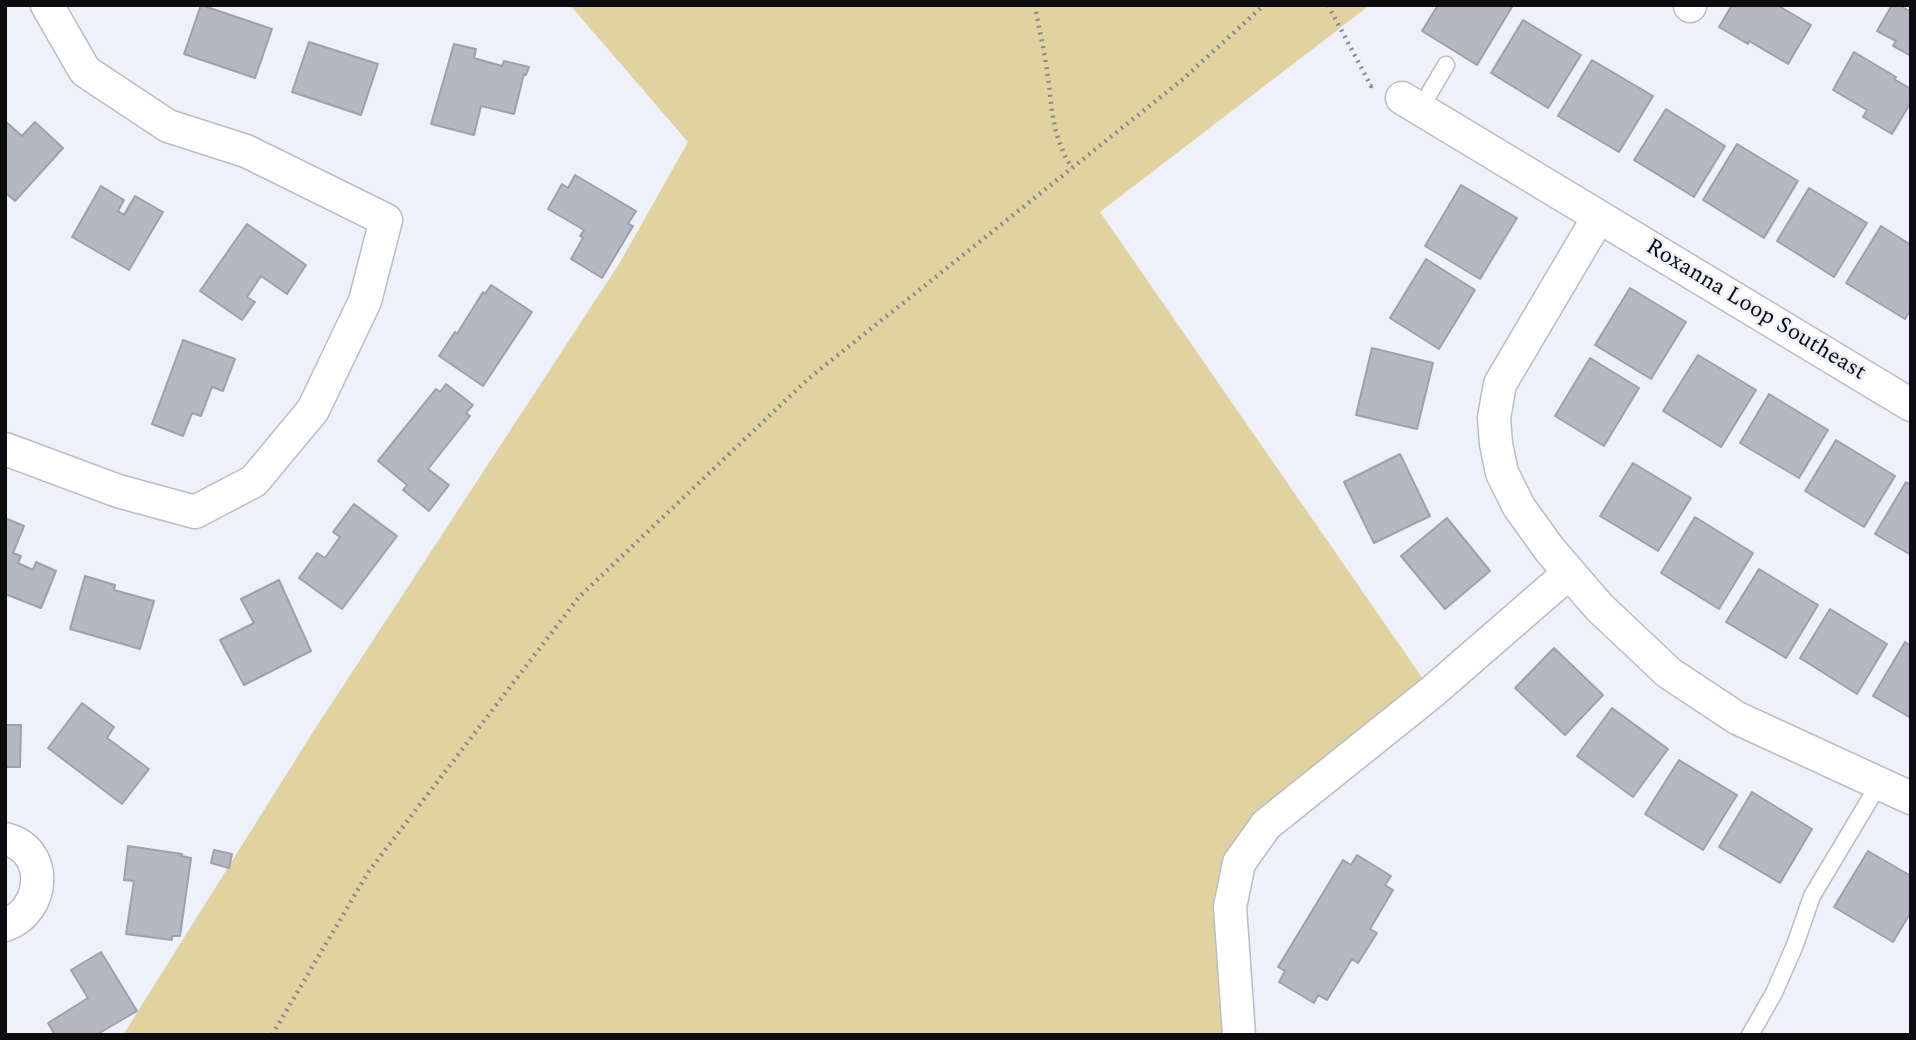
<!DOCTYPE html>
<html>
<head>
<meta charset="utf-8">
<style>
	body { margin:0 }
	#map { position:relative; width:1916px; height:1040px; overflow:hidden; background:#eef0fb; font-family:Spectral,serif }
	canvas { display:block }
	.frame { position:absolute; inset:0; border:7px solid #0c0c10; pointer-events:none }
</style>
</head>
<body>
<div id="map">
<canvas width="1916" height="1040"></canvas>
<div class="frame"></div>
</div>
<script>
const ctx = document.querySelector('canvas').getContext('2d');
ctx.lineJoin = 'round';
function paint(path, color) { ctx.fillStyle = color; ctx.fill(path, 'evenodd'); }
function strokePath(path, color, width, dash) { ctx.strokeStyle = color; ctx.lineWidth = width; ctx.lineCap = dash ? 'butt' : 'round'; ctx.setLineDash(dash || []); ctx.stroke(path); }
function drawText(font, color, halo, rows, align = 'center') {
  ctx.font = font + ' Spectral,serif'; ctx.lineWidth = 5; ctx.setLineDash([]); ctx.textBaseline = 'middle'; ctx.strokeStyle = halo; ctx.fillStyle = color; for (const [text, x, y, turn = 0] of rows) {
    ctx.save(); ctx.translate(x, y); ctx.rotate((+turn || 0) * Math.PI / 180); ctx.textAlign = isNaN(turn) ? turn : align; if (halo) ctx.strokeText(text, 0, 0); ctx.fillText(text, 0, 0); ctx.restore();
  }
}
const green = new Path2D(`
	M570,5h800l-270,207 332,480 -193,171v172h-1116l188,-300 308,-471 69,-122z`);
const building = new Path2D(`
	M201,5l71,24 -17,49 -71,-24z
	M1438,5h71l3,2 -35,58 -55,-34z
	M1732,5h45l34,20 -23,39 -39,-23 -1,3 -29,-17z
	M1892,5h7l12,7v44l-18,-10 3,-5 -19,-10z
	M1523,20l58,35 -33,53 -57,-35z
	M309,42l69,22 -17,51 -69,-23z
	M454,44l22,5 -2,9 28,8 2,-5 25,6 -3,8 -2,-1 -10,40 -33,-8 -7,29 -43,-11z
	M1854,52l42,25 -2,2 17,10v13l-19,32 -29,-17 4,-7 -34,-20z
	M1592,60l61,36 -34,56 -61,-36z
	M1666,109l59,37 -31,51 -60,-37z
	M5,121l17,15 13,-14 28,26 -48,53 -10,-9z
	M1737,144l61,37 -34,57 -61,-38z
	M575,175l61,36 -8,13 5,2 -31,52 -31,-19 12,-21 -3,-2 4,-6 -36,-21 14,-25 6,4z
	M1461,185l56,33 -37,61 -55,-33z
	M101,186l23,14 -6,11 6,4 11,-19 28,16 -34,58 -57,-33z
	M1809,188l58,35 -33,54 -57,-36z
	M247,224l59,41 -19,29 -26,-18 -14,21 8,5 -13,18 -42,-29z
	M1881,226l30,19v64l-6,10 -59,-36z
	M1426,259l49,31 -36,59 -49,-31z
	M491,285l41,27 -49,74 -44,-30 16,-24 2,2 26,-42 2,2z
	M1630,288l56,34 -35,57 -56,-34z
	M183,340l52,19 -12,32 -11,-4 -11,29 -9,-3 -9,23 -31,-12z
	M1372,348l61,15 -16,66 -61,-14z
	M1698,355l58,35 -35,57 -58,-36z
	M1590,358l49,30 -35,58 -49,-30z
	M446,384l27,21 -7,8 4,3 -42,53 21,16 -20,26 -26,-21 4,-5 -29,-24 58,-72 4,3z
	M1769,394l59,36 -29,48 -59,-35z
	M1836,440l59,36 -31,51 -59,-36z
	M1400,454l30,62 -56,27 -30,-61z
	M1633,463l58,35 -33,53 -58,-35z
	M1906,482l5,3v70l-36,-21z
	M354,504l43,32 -55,73 -43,-31 18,-25 8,5 15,-21 -7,-5z
	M1695,517l58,36 -34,56 -58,-36z
	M5,518l19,8 -11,27 8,3 -3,7 15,7 3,-8 20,9 -15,37 -36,-14z
	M1447,518l43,53 -45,38 -44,-53z
	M1759,569l59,36 -32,53 -60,-36z
	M85,576l30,9 -1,5 40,11 -14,48 -70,-20z
	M279,580l32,71 -67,34 -24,-45 34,-17 -13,-24z
	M1830,609l57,35 -30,50 -57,-36z
	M1905,642l6,4v72l-38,-22z
	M1554,648l49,47 -38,40 -50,-47z
	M82,703l32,24 -7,11 42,31 -27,35 -74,-56z
	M1612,708l56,41 -35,48 -56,-41z
	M5,725h16l-1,42h-15z
	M1679,760l58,35 -34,55 -58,-36z
	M1752,792l60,37 -32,54 -61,-36z
	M128,846l54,8 -1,2 10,2 -11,78h-8v4l-46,-6 8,-53 -10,-1z
	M214,850l18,4 -3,14 -18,-5z
	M1868,851l43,25v36l-18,30 -59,-35z
	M1357,855l34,21 -6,9 8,5 -23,39 7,4 -19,30 -6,-4 -25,41 -9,-5 -4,8 -35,-21 6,-11 -7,-4 65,-107 8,5z
	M101,952l36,59 -41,24h-41l-7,-12 40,-25 -17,-28z`);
const path = new Path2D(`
	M1035,5c3,20 8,39 11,59 7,40 3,67 26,104
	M1328,5l43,81 4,-3
	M272,1035l97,-164 210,-274 229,-218 374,-299 82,-75`);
const service = new Path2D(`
	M1420,109l26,-44
	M1750,1035l24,-42 21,-48 17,-49 67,-112`);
const minor = new Path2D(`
	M1690,6v-1
	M1402,98l509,307
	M1598,218l-98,166 -6,34 2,26 6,29 17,34 31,43 49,57 70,66 68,45 174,80
	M5,449l113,42 77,21 59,-31 59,-71 52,-109 21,-81 -140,-69 -78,-25 -83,-55 -38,-66
	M5,839c45,10 41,72 0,86
	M1239,1035l-9,-128 9,-44 27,-38 166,-133 137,-119`);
const streetNames = [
	["Roxanna Loop Southeast",1755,311,31]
];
paint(green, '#e0d39f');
paint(building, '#b5b7c2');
strokePath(building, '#9ea0aa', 2);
strokePath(service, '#babcc7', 19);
strokePath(minor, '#babcc7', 35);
strokePath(path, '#888991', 4.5, [2, 5]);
strokePath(service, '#fff', 16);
strokePath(minor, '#fff', 32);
drawText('23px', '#0c0c10', '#eef0fb', streetNames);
</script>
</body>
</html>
